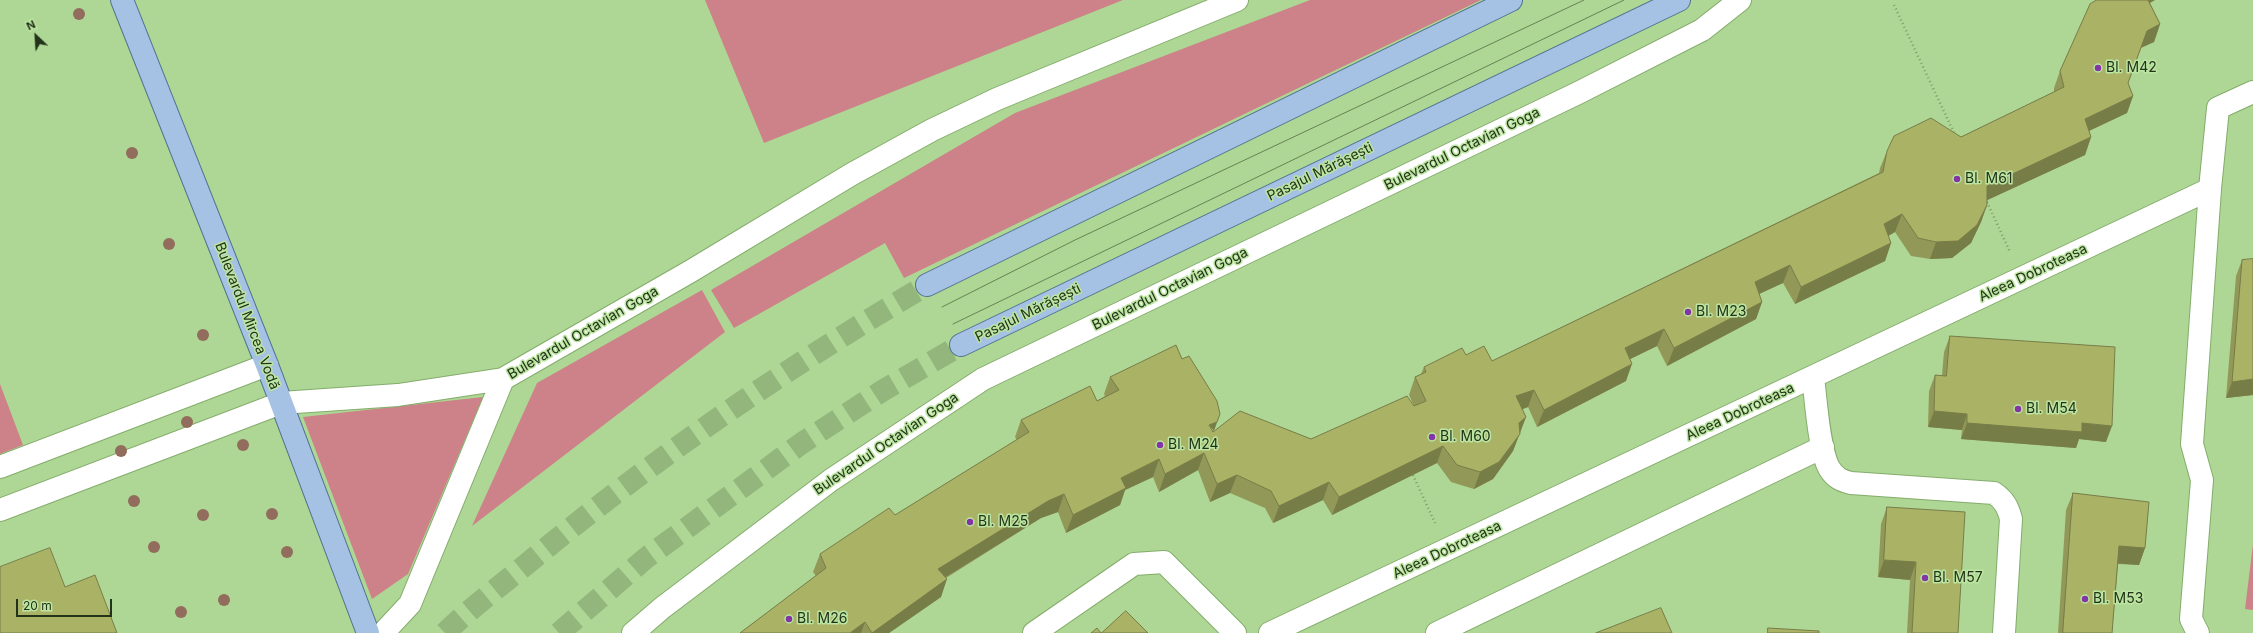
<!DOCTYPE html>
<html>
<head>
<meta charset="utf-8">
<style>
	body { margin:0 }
	#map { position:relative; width:2253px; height:633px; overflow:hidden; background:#aed795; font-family:Inter,sans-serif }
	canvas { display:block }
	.north { position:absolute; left:16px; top:16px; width:40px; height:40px; -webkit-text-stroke:3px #bbe5a1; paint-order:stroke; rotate:335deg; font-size:11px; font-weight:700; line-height:16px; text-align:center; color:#233319 }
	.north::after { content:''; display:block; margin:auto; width:14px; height:18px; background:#233319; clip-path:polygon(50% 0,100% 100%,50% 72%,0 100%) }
	.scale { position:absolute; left:16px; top:599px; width:96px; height:18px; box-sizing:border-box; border:2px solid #233319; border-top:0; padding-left:5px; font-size:12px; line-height:14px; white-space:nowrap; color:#233319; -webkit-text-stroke:3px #bbe5a1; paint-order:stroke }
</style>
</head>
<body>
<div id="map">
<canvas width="2253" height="633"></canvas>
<div class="north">N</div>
<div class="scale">20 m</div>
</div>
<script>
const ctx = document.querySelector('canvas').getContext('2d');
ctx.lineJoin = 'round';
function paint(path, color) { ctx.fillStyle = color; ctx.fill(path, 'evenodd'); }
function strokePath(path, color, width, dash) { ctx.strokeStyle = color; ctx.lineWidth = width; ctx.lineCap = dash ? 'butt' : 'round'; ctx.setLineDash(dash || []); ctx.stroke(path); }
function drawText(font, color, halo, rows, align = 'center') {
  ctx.font = font + ' Inter,sans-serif'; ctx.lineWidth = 3; ctx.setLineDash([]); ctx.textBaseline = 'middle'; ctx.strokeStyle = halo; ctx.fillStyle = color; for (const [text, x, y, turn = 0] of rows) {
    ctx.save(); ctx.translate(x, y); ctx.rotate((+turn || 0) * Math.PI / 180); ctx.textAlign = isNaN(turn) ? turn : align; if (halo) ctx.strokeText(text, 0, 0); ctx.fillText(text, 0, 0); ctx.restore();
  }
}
const green = new Path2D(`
	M705,0h418l-359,143z
	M1310,0h171l-577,278 -19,-35 -151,85 -23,-38 304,-177z
	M702,290l23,42 -253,194 65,-143z
	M0,384l23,61 -23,9z
	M483,397l-75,177 -36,25 -69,-182z
	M2253,544v66l-8,-1z`);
const majorTunnel = new Path2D(`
	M445,633c26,-25 55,-47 83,-70 125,-104 259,-196 399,-278
	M559,633l87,-75 156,-115 80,-52 79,-46`);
const path = new Path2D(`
	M1894,5l61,130
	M1987,202l23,50
	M1413,475l22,48`);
const minor = new Path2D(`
	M1813,377c3,24 6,72 16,91 6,10 13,13 22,15l143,10c10,7 14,14 17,26l-7,114
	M0,467l267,-102
	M0,510l281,-107 117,-8 105,-16
	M383,633l27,-29 93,-225 188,-108 161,-97 80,-44 65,-31 240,-99
	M633,633l29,-25 169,-128 152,-101 595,-286 124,-63 38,-30
	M1034,633l100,-69 30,-2 71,71
	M1270,633l940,-444
	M1437,633l386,-186
	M2198,633l-7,-14 11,-139 -10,-36 18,-255 8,-81 35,-16`);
const major = new Path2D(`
	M122,0l145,365 101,268
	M927,285l584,-285
	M961,345l718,-345`);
const tram = new Path2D(`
	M942,307l133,-67 509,-240
	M953,324l671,-324`);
const trees = [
	[79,14],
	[132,153],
	[169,244],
	[203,335],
	[187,422],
	[243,445],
	[121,451],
	[134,501],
	[272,514],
	[203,515],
	[154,547],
	[287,552],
	[224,600],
	[181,612]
];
const wall = new Path2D(`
	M2097,0h58l-5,3 10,21 -6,18 -13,6 -13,35 5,13 -6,17 -38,18 2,6 -6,18 -98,45v5l-6,17 -10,21 -19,15 -22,1 -19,-3 -16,-24 -7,4 3,7 -6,18 -90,43 -12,-21 -24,11 3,8 -6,17 -89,47 -10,-20 -27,13 -4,22 -89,46 -9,-20 -6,2 4,8 -13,34 -20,28 -19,10 -23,-7 -14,-19 -105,52 -9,-15 -50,23 -8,-15 -35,-15 -20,9 -12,-32 -39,22 -6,-15 -28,13 -5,15 -54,28 -8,-21 -17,6 -95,60 -5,19 -52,36h-149l76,-57 -3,-4 7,-18 75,-39 122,-75 -2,-3 6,-17 76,-19 8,-5 -1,-2 6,-17 104,54 97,8 103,-33 -5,-11 6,-18 6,-3 3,-7 42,-12 26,6 387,-188 1,-5 7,-17 74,-14 93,-45v-4l6,-17z
	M2242,260l11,135 -27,3 10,-122z
	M1950,336l156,106 -27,-3 -3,9 -115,-9 1,-9 -34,-3 1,-36 6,-16h7l2,-23z
	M2073,493l72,55 -6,17 -21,-1 -6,69h-54l8,-123z
	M1887,507l71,126h-51l3,-53 -32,-3 3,-53z`);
const shadedWall = new Path2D(`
	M2141,0h14l-17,9z
	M2160,24l-6,18 -14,6 7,-17z
	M2133,96l-6,17 -49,23 7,-17z
	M2091,137l-6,18 -104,48 6,-17z
	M1987,205l-6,17 -10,21 -19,15 -22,1 6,-17z
	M1902,214l-7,18 -17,10 6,-18z
	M1891,243l-6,18 -90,43 6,-17z
	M1790,265l-7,18 -35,16 7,-17z
	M1762,302l-6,17 -89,47 7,-18z
	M1664,329l-7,17 -39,19 7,-17z
	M1632,364l-6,17 -89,46 7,-17z
	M2253,379v16l-27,3 6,-16z
	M1534,390l-6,17 -18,7 6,-18z
	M1934,411l33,3 -5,16 -34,-3z
	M1220,414l-6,17 -5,-6z
	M1526,417l-13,34 -20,28 -19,10 6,-17 39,-49z
	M1967,423h115l30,3 -6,16 -27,-3 -3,9 -115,-9z
	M1443,446l-6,17 -105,52 7,-18z
	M1204,453l-6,17 -39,22 6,-18z
	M1159,459l-6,18 -28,13 -5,15 -54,28 7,-18 48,-37z
	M1237,475l-7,18 -20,9 7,-18z
	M1329,482l-6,18 -50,23 6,-17z
	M1064,494l-6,18 -17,6 -110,68 7,-17 110,-68z
	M2119,546l26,2 -6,17 -26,-2z
	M1884,560l32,2 -6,18 -32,-3z
	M947,579l-6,18 -52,36h-18z
	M865,622l-4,11h-11z`);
const building = new Path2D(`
	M2097,0h51l12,24 -13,7 -19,52 5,13 -48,23 6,18 -104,49v19l-10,20 -19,16 -22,1 -18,-4 -16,-24 -18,10 7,19 -90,44 -11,-22 -35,17 7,20 -88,46 -10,-19 -39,19 7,16 -88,46 -10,-20 -18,6 10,21 -7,6 1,11 -21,28 -19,10 -23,-7 -14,-19 -104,51 -10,-15 -50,24 -8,-15 -34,-16 -20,9 -13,-31 -39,21 -6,-15 -38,19 5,10 -53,27 -9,-21 -16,7 -110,68 9,10 -75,54 -7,-11 -15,11h-110l86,-65 -6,-14 69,-46 6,7 134,-83 -8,-12 69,-34 7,15 22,-11 -9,-13 66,-32 6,14 7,-3 28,45 3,13 -3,8 -8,3 4,7 27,-21 71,28 96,-43 7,10 12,-5 -11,-24 11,-5 -2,-5 38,-19 4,7 18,-9 8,15 391,-189 4,-21 7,-15 37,-18 30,19 103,-50 -4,-16 30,-67z
	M2253,259v120l-21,3 10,-122z
	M1950,336l165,11 -3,79 -30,-3v9l-115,-9v-9l-33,-3 1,-36 11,1z
	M2073,493l76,9 -4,46 -26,-2 -7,87h-49z
	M1887,507l78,5 -7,121h-46l4,-71 -32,-2z
	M50,548l15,39 30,-12 22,58h-117v-66z
	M1661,608l11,25h-76z
	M1126,611l22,22h-57l6,-5 4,5z
	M1768,628l51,3v2h-51z`);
const markers = [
	[2098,68,4,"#8335a5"],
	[1957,179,4,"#8335a5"],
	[1688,312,4,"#8335a5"],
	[2018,409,4,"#8335a5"],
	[1432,437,4,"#8335a5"],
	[1160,445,4,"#8335a5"],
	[970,522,4,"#8335a5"],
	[1925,578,4,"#8335a5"],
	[2085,599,4,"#8335a5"],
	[789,619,4,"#8335a5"]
];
const poiNames = [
	["Bl. M42",2106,68],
	["Bl. M61",1965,179],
	["Bl. M23",1696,312],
	["Bl. M54",2026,409],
	["Bl. M60",1440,437],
	["Bl. M24",1168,445],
	["Bl. M25",978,522],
	["Bl. M57",1933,578],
	["Bl. M53",2093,599],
	["Bl. M26",797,619]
];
const streetNames = [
	["Bulevardul Octavian Goga",1462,149,-26],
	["Pasajul Mărășești",1320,172,-26],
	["Aleea Dobroteasa",2033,273,-25],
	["Bulevardul Octavian Goga",1170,289,-26],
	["Pasajul Mărășești",1028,313,-26],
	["Bulevardul Mircea Vodă",247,316,69],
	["Bulevardul Octavian Goga",583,333,-30],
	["Aleea Dobroteasa",1740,412,-25],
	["Bulevardul Octavian Goga",886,444,-34],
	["Aleea Dobroteasa",1447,550,-25]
];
paint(green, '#cd8188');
strokePath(majorTunnel, '#92b67c', 22, [22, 11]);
strokePath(minor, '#84ac6b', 24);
strokePath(major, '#507490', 24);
strokePath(path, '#7c9d69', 2.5, [1, 3]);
strokePath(minor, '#fff', 22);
strokePath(major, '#a5c1e3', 22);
strokePath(tram, '#668255', 1);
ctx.fillStyle = '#926c5c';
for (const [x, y] of trees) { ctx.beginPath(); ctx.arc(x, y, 6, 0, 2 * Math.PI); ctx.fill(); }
paint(wall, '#929958');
paint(shadedWall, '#777d47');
paint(building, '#aab266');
strokePath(building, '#777d47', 1);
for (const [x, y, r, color] of markers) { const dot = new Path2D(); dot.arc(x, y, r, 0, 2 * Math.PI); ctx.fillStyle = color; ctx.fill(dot); strokePath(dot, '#bbe5a1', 1.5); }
drawText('14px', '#233319', '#bbe5a1', poiNames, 'left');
drawText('14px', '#233319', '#bbe5a1', streetNames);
</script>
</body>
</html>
